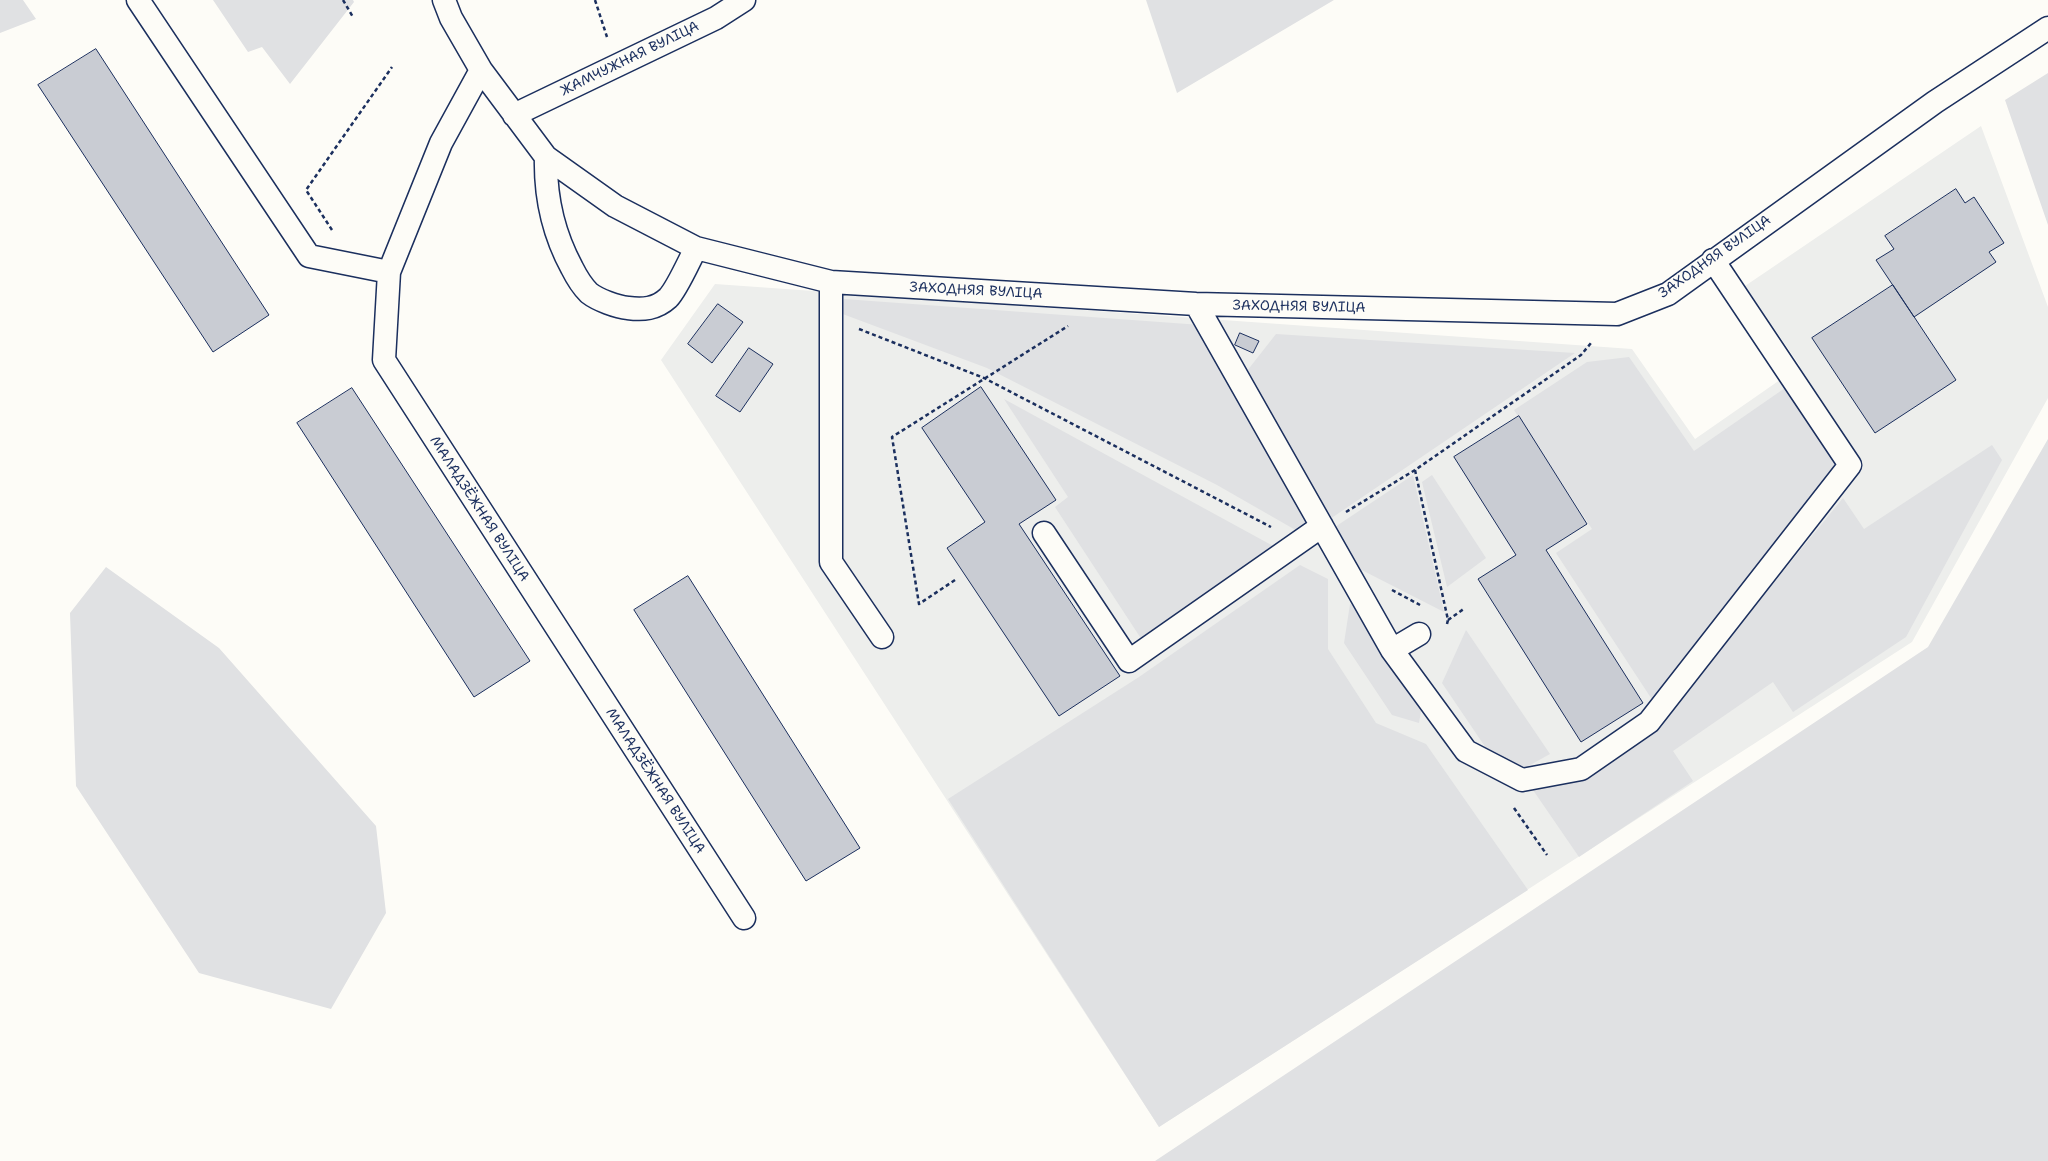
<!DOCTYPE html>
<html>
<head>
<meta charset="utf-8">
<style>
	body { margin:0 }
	canvas { display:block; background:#fdfcf7 }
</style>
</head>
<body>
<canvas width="2048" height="1161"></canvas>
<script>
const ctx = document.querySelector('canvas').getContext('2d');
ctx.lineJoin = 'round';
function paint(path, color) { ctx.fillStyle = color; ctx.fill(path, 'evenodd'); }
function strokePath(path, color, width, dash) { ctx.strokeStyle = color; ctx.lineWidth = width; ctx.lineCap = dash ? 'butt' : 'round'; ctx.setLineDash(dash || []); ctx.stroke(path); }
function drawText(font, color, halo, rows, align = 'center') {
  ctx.font = font + ' "Shantell Sans",sans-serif'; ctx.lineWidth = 3; ctx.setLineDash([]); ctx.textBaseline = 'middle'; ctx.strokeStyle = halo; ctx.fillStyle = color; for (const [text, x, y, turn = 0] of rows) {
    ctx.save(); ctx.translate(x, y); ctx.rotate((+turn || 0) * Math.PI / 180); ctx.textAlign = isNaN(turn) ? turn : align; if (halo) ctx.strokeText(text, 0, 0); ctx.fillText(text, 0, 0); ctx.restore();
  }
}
const built = new Path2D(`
	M1981,126l67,181v91l-136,244 -753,485 -498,-767 54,-76 917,65 63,90 105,-73 -55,-80z`);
const green = new Path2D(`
	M0,0h23l13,19 -36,14z
	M213,0h140l1,2 -64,82 -28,-37 -14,5z
	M1146,0h188l-157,93z
	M2048,73v152l-43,-125z
	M844,299l357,26 111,198 -13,9 -82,-47 -230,-117 -147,-55z
	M1276,334l299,19 -245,166 -83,-148z
	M1629,357l65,94 91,-63 54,79 -186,234 -97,-148 36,-24 -78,-119 73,-48z
	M1004,399l271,148 -133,93 -87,-133 13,-10z
	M2048,439v722h-893l773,-514z
	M1992,445l10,15 -96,177 -113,75 -20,-30 -100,69 20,30 -114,76 -46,-67 51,-10 77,-53 75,-98 107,-131 21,31z
	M1413,475l31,137 -98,-50 -17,-31z
	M1432,475l54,83 -39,29 -25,-105z
	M1300,565l28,14v70l48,74 50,21 102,146 -369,237 -211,-328 191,-122z
	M106,567l113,81 157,178 10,87 -55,96 -132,-36 -123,-187 -6,-173z
	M1350,604l9,2 63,99 -3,18 -27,-8 -48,-72z
	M1466,630l84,124 -27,15 -35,-18 -46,-68z`);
const building = new Path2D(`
	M96,49l173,266 -56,37 -175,-267z
	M1956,189l9,14 9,-6 30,46 -15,9 7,10 -82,55 -38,-57 18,-11 -9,-13z
	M1893,285l63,95 -81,53 -63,-95z
	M718,304l25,18 -31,41 -24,-19z
	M1240,333l19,8 -6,12 -18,-8z
	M749,348l24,16 -33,48 -24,-16z
	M981,387l75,113 -37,24 101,152 -61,40 -112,-168 38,-26 -63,-94z
	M352,388l178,273 -56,36 -177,-274z
	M1519,416l68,108 -41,26 97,153 -62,39 -103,-163 38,-24 -62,-98z
	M688,576l172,272 -54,33 -172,-271z`);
const path = new Path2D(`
	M343,0l10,17
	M595,0l12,37
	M332,230l-26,-40 86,-123
	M859,329l125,49 287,149
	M1415,470l33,150 -1,4
	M1346,512l69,-42 166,-115 10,-12
	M955,580l-36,24 -27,-167 176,-111
	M1392,590l28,15
	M1448,620l17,-12
	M1514,808l33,47`);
const minor = new Path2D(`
	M138,0l171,256 80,16
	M444,0l7,18 30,52 65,87 69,49 81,42 135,34 365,22 421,10 51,-20 267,-192 113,-74
	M481,70l-40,73 -52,129 -5,88 360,558
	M514,115l202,-97 28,-18
	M546,157c-1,39 7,76 26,111 4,8 10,18 17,25 9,7 28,14 39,15 15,2 28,1 40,-10 9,-9 21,-37 28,-50
	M831,282v280l51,75
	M1196,304l196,346 74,101 56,29 59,-11 68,-47 201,-257 -137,-205
	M1044,533l85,128 193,-135
	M1392,650l27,-16`);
const streetNames = [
	["ЖАМЧУЖНАЯ ВУЛІЦА",630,59,-26],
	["ЗАХОДНЯЯ ВУЛІЦА",1715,257,-35],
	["ЗАХОДНЯЯ ВУЛІЦА",976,291,3],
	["ЗАХОДНЯЯ ВУЛІЦА",1299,307,1],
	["МАЛАДЗЁЖНАЯ ВУЛІЦА",479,509,57],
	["МАЛАДЗЁЖНАЯ ВУЛІЦА",655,781,57]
];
paint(built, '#edeeec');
paint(green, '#e0e1e3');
paint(building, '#c9ccd3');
strokePath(building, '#1b2f5e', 1);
strokePath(minor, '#1b2f5e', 25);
strokePath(path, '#1b2f5e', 2.5, [4, 3]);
strokePath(minor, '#fdfcf7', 22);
drawText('14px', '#1b2f5e', '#fdfcf7', streetNames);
</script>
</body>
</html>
